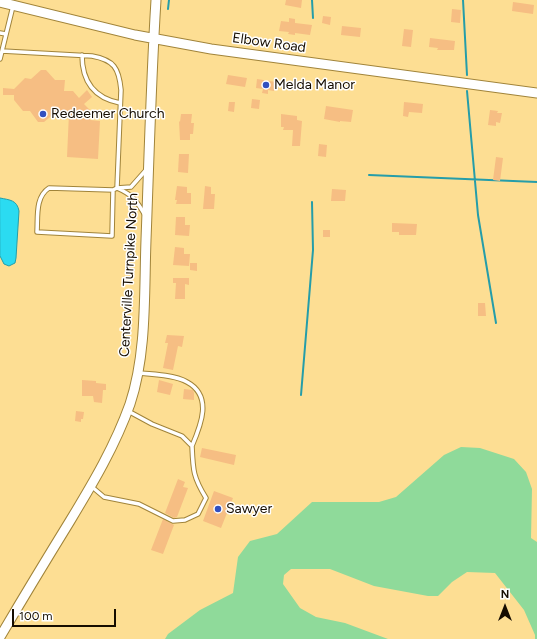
<!DOCTYPE html>
<html>
<head>
<meta charset="utf-8">
<style>
	body { margin:0 }
	#map { position:relative; width:537px; height:639px; overflow:hidden; background:#fdde93; font-family:Figtree,sans-serif }
	canvas { display:block }
	.north { position:absolute; left:485px; top:587px; width:40px; height:40px; -webkit-text-stroke:3px #fff; paint-order:stroke; rotate:0deg; font-size:11px; font-weight:700; line-height:16px; text-align:center; color:#160d00 }
	.north::after { content:''; display:block; margin:auto; width:14px; height:18px; background:#160d00; clip-path:polygon(50% 0,100% 100%,50% 72%,0 100%) }
	.scale { position:absolute; left:12px; top:609px; width:104px; height:18px; box-sizing:border-box; border:2px solid #160d00; border-top:0; padding-left:5px; font-size:12px; line-height:14px; white-space:nowrap; color:#160d00; -webkit-text-stroke:3px #fff; paint-order:stroke }
</style>
</head>
<body>
<div id="map">
<canvas width="537" height="639"></canvas>
<div class="north">N</div>
<div class="scale">100 m</div>
</div>
<script>
const ctx = document.querySelector('canvas').getContext('2d');
ctx.lineJoin = 'round';
function paint(path, color) { ctx.fillStyle = color; ctx.fill(path, 'evenodd'); }
function strokePath(path, color, width, dash) { ctx.strokeStyle = color; ctx.lineWidth = width; ctx.lineCap = dash ? 'butt' : 'round'; ctx.setLineDash(dash || []); ctx.stroke(path); }
function drawText(font, color, halo, rows, align = 'center') {
  ctx.font = font + ' Figtree,sans-serif'; ctx.lineWidth = 3; ctx.setLineDash([]); ctx.textBaseline = 'middle'; ctx.strokeStyle = halo; ctx.fillStyle = color; for (const [text, x, y, turn = 0] of rows) {
    ctx.save(); ctx.translate(x, y); ctx.rotate((+turn || 0) * Math.PI / 180); ctx.textAlign = isNaN(turn) ? turn : align; if (halo) ctx.strokeText(text, 0, 0); ctx.fillText(text, 0, 0); ctx.restore();
  }
}
const green = new Path2D(`
	M461,447l19,1 34,11 12,13 6,17 -1,49 6,4v97h-2v-4l-11,-25 -29,-37 -28,-1 -15,10 -14,14h-10l-54,-10 -44,-17h-39l-7,6 -1,9 17,24 16,9 29,6 43,16h-223l3,-5 32,-24 33,-17 5,-36 12,-16 27,-7 35,-32h67l17,-5 48,-42z`);
const water = new Path2D(`
	M0,198c10,2 17,2 19,13l-3,47 -1,5 -6,3 -5,-2 -4,-8z`);
const stream = new Path2D(`
	M312,0l1,18
	M463,0l4,75
	M168,9l1,-9
	M467,91l11,124 18,108
	M369,175l168,7
	M301,395l12,-145 -1,-48`);
const building = new Path2D(`
	M286,0h16l-1,8 -16,-3z
	M513,2l21,3 -1,9 -21,-3z
	M452,9l9,1 -1,13 -9,-1z
	M323,16l8,1 -1,8 -8,-2z
	M289,18l6,1v4l17,2 -2,10 -15,-2v2l-7,-1 1,-2 -10,-1 2,-10 8,1z
	M342,26l19,2 -1,9 -19,-2z
	M404,29l9,1 -2,17 -9,-1z
	M430,38l25,3 -1,9h-17l1,-2 -9,-1z
	M41,70h5l9,10h10l-1,11h9l6,7 8,-8 5,7 -8,7 6,6v10l10,1 -2,38 -31,-2 2,-44h-14l-11,9h-6l-8,-11h-7l-9,-11v-5h-11v-7l11,1 11,-11 6,1z
	M228,75l19,3 -2,9 -19,-3z
	M257,79l19,3 -2,9 -6,-1v4l-6,-1 1,-4 -7,-1z
	M252,99l8,1 -1,9 -8,-1z
	M229,102h6l-1,10 -6,-1z
	M404,102l19,2 -1,9 -13,-1 -1,5 -5,-1z
	M326,106l27,4 -2,12 -11,-1v1l-16,-3z
	M490,110l8,1 -1,2h5l-2,10 -4,-1v4l-8,-1z
	M181,114h11l-1,9h3l-1,11h-3v6h-10l-1,-19 1,1z
	M281,114l16,2v4l5,1 -2,25h-8l1,-16h-10l1,-3h-3z
	M319,144l8,1 -1,12 -8,-1z
	M179,154h10l-1,19 -10,-1z
	M496,157l7,1 -3,23 -7,-1z
	M177,186l10,1v6h4v11h-15l1,-4h-2z
	M205,186l6,1v7h4l-1,15h-11z
	M332,189l14,1 -1,11h-14z
	M176,217h9v8h5l-1,11 -14,-1z
	M392,223l25,1 -1,11h-17v-3h-7z
	M323,230h7v7h-7z
	M175,247l9,1v6h6l-1,12 -16,-1z
	M190,263h7v8l-7,-1z
	M173,278h16v7l-4,-1v15h-10l1,-16h-3z
	M478,303h7l1,13h-8z
	M167,335l17,1 -2,11 -4,-1 -5,24 -10,-2 5,-25h-3z
	M82,380l14,1v2l10,1v6h-3l-1,13 -8,-1 -1,-6h-11z
	M159,380l14,4 -3,11 -13,-3z
	M184,389l9,1 1,3v7l-11,-1z
	M76,411l8,1 -1,7h-2v3l-6,-1z
	M202,448l34,7 -2,10 -34,-8z
	M178,479l7,3 -2,5 5,1 -11,29 -3,1 -9,-5z
	M214,491l19,7 -12,30 -18,-7z
	M163,519l11,6 -11,29 -12,-4z`);
const lane = new Path2D(`
	M0,33l6,1
	M2,51l90,5c22,4 27,12 29,34l-4,98 -4,2
	M82,55c0,26 12,43 38,48
	M0,59l13,-53
	M49,188l64,2 -1,46 -75,-4c1,-15 -2,-35 12,-44z
	M145,215c-9,-15 -12,-20 -28,-27l14,-1 15,-17
	M138,373c14,1 37,2 49,9 26,14 14,43 5,64
	M91,486l13,11 35,7 34,17 12,-1 13,-6 8,-16c-13,-21 -13,-28 -14,-52l-10,-10 -30,-12 -24,-13`);
const secondary = new Path2D(`
	M0,2l135,33 76,14 326,44
	M0,637c23,-39 46,-77 70,-116 23,-38 45,-75 60,-117 17,-51 14,-111 16,-164 3,-80 5,-160 10,-240`);
const markers = [
	[266,85,4,"#324fc0"],
	[43,114,4,"#324fc0"],
	[218,509,4,"#324fc0"]
];
const streetNames = [
	["Elbow Road",269,43,8],
	["Centerville Turnpike North",129,275,-87]
];
const poiNames = [
	["Melda Manor",274,85],
	["Redeemer Church",51,114],
	["Sawyer",226,509]
];
paint(green, '#8fda9a');
paint(water, '#2bdbf1');
strokePath(water, '#259da9', 1);
strokePath(stream, '#259da9', 2);
paint(building, '#f6be83');
strokePath(lane, '#a1843a', 5.5);
strokePath(secondary, '#a1843a', 11);
strokePath(lane, '#fff', 3.5);
strokePath(secondary, '#fff', 9);
for (const [x, y, r, color] of markers) { const dot = new Path2D(); dot.arc(x, y, r, 0, 2 * Math.PI); ctx.fillStyle = color; ctx.fill(dot); strokePath(dot, '#fff', 1.5); }
drawText('14px', '#160d00', '#fff', streetNames);
drawText('14px', '#160d00', '#fff', poiNames, 'left');
</script>
</body>
</html>
